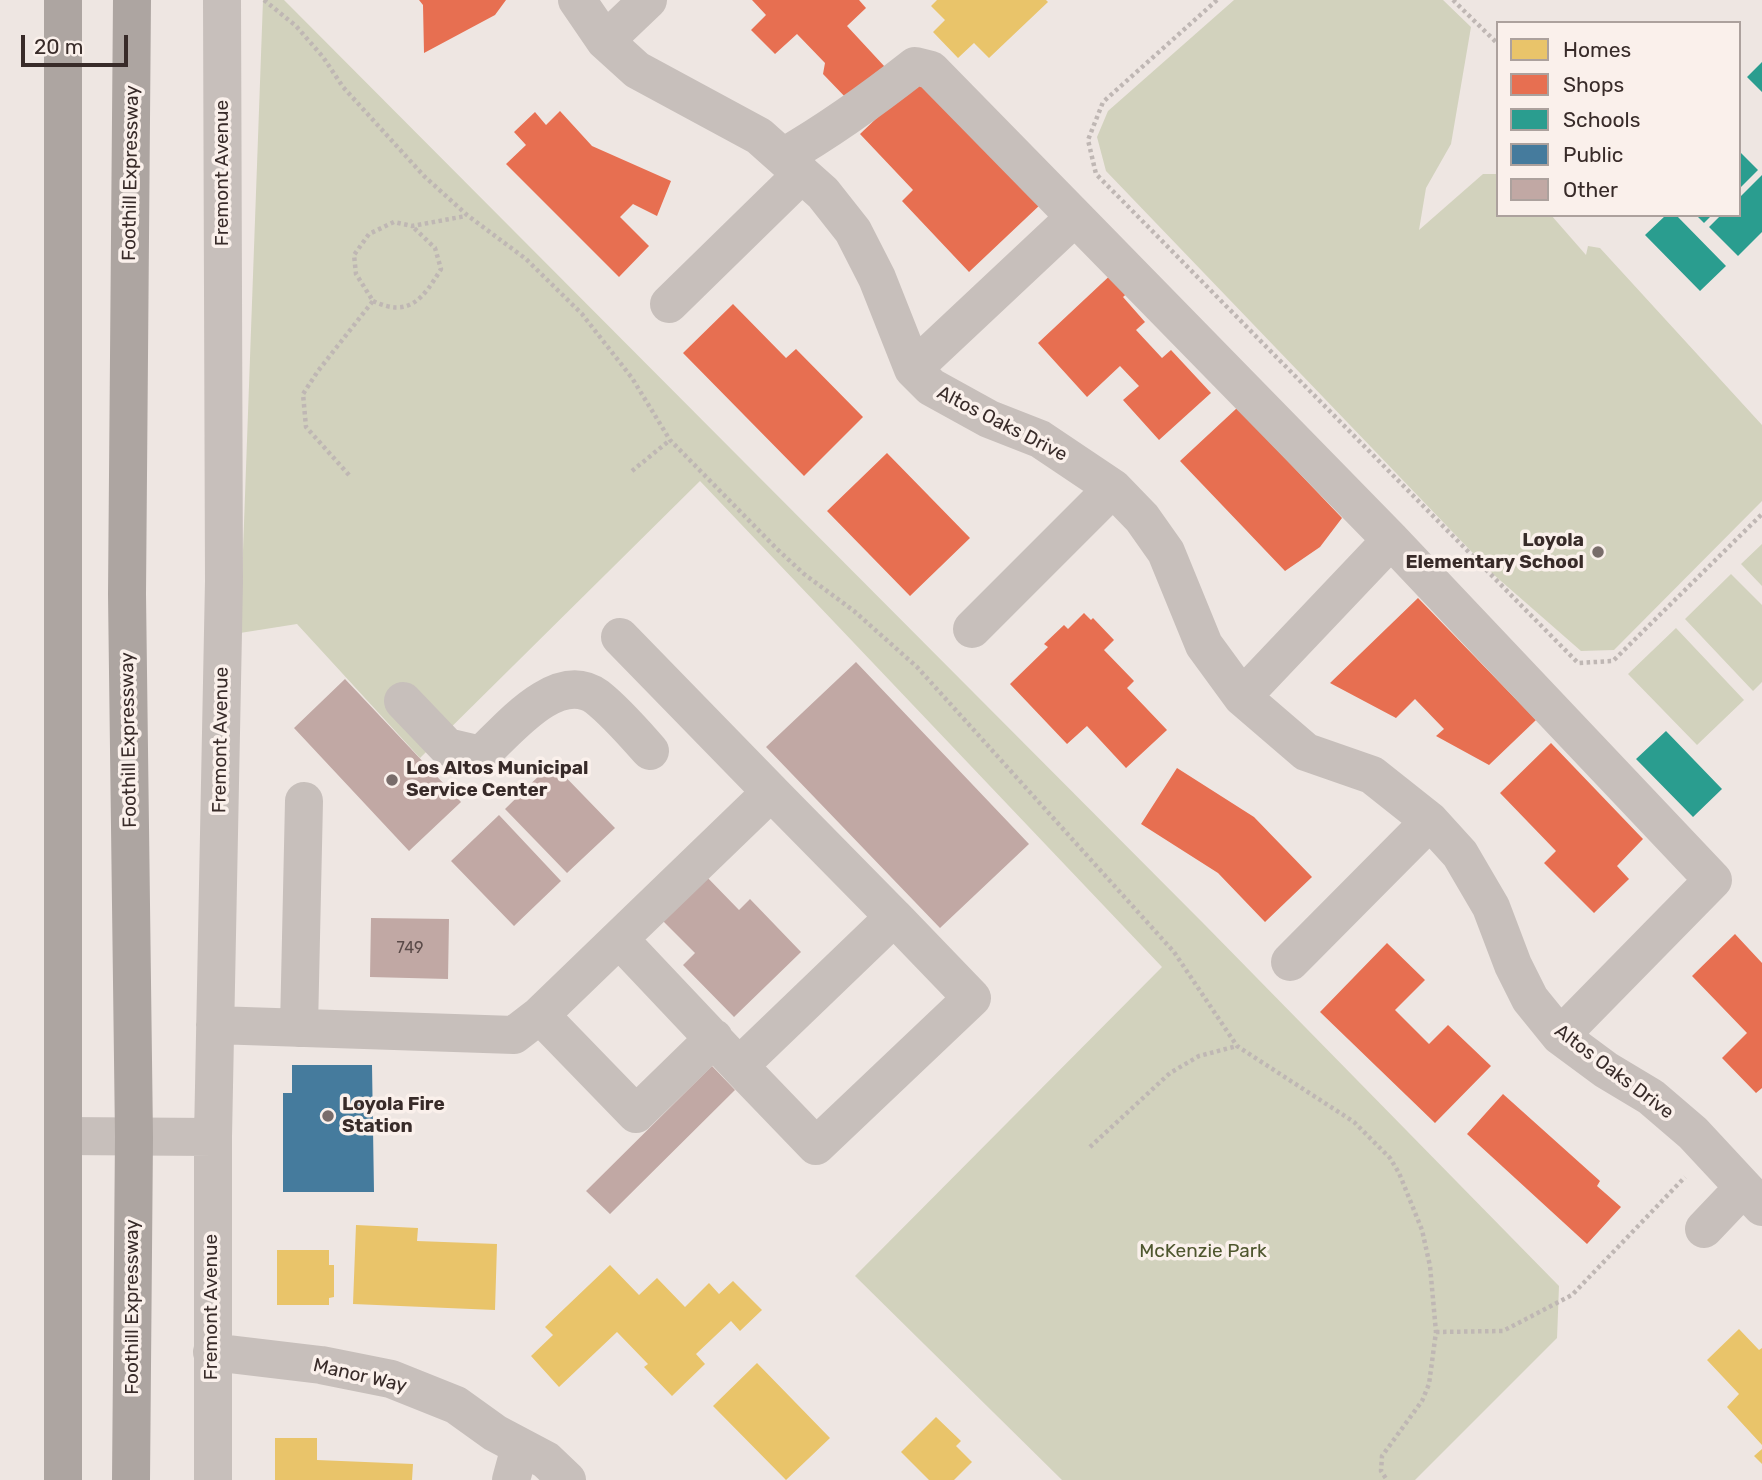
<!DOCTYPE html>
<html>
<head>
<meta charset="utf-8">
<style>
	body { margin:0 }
	#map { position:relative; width:1762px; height:1480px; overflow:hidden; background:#eee6e2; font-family:Rubik,sans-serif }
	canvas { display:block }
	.legend { position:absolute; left:1496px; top:21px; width:245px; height:196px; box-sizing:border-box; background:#faf0eb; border:2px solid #aca19d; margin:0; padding:9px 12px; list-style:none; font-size:21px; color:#382b29 }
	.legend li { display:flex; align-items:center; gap:14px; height:35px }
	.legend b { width:35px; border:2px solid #aca19d }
	.scale { position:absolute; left:21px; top:35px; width:107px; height:32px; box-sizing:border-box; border:4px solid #382b29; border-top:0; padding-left:9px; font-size:21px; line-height:24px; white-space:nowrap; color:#382b29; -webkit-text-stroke:5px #faf0eb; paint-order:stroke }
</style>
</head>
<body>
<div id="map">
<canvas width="1762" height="1480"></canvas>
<ul class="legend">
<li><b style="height:19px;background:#e9c46a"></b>Homes</li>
<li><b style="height:19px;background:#e76f51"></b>Shops</li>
<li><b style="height:19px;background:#2a9d8f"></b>Schools</li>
<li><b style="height:19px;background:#457b9d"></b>Public</li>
<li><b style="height:19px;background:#c1a8a4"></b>Other</li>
</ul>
<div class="scale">20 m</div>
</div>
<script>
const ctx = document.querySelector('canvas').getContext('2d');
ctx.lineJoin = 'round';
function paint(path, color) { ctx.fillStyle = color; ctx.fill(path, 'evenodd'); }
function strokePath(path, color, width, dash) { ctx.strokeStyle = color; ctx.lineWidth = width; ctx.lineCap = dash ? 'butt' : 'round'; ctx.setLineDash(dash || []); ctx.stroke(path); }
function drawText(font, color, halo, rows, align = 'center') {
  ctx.font = font + ' Rubik,sans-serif'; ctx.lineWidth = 7; ctx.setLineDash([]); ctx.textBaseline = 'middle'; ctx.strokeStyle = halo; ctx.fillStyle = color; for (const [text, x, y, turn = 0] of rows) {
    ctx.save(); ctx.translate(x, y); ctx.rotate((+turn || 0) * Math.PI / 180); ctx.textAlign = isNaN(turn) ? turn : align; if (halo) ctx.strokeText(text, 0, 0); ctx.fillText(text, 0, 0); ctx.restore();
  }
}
const green = new Path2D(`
	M263,0h21l921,925 354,361 -2,52 -142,142h-353l-207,-204 307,-309 -462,-486 -280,277 -123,-134 -57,9z
	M1234,0h209l28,27 -20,117 -25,44 -7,42 64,-56h15v41h53l35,40 2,-9 12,2 162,177v76l-148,149 -33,1 -88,-77 -387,-403 -9,-34 11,-26z
	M1762,544v42l-21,-22z
	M1731,574l31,31v77l-9,9 -68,-72z
	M1676,628l68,72 -47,45 -69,-71z`);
const homes = new Path2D(`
	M937,0h109l2,2 -59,56 -15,-15 -16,15 -25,-26 12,-12 -14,-14z
	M356,1225l62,3 -1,13 80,3 -2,66 -142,-6z
	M277,1250h52v15h5v32l-5,1v7h-52z
	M610,1265l29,30 18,-17 28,29 24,-24 10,11 14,-13 29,29 -22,21 -9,-10 -35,33 9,10 -33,32 -28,-29 4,-3 -31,-32 -58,55 -28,-31 22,-21 -8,-8z
	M1739,1329l20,21 3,-2v97l-35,-38 12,-13 -32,-34z
	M757,1363l73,75 -44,42 -73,-74z
	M936,1417l25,24 -5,5 16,16 -18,18h-25l-28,-28z
	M275,1438h42v22l96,4 -1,16h-137z
	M1762,1449v15l-8,-8z`);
const shops = new Path2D(`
	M419,0h87l-11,15 -71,38 -1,-48z
	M752,0h107l7,8 -19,18 38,41 -36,34 -26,-27 2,-11 -28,-29 -22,20 -24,-24 15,-15z
	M921,76l121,127 -73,69 -67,-71 11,-11 -53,-56z
	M560,111l32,35 79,35 -14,35 -24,-12 -13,13 29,29 -30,31 -113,-113 20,-19 -12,-13 21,-20 11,13z
	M1117,269l17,18 -11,10 22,25 -9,8 26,28 9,-8 40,43 -52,47 -36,-40 16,-14 -19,-20 -33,31 -49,-54z
	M733,304l53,54 10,-9 67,68 -59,59 -121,-123z
	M1237,408l105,110 -22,29 -35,24 -105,-110z
	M887,453l83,85 -60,58 -83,-85z
	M1418,598l118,122 -47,45 -53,-29 8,-7 -29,-30 -19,19 -66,-35z
	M1084,613l7,7 2,-2 21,22 -10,10 30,31 -7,7 40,42 -41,38 -39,-42 -20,18 -57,-60 38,-37 -4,-3 20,-19 4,4z
	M1551,743l92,96 -26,27 12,13 -35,34 -50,-50 12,-12 -56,-58z
	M1177,768l77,49 58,60 -47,45 -47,-49 -77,-49z
	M1735,934l27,29v125l-6,5 -34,-35 25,-25 -55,-57z
	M1387,943l38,37 -30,30 34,34 19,-19 43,41 -56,57 -115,-111z
	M1503,1094l97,87 -3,5 24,21 -34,37 -120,-110z`);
const schools = new Path2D(`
	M1762,62v30l-15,-15z
	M1739,151l19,19 -19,19z
	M1762,175v57l-24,24 -29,-29 12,-12h18v-17z
	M1666,215h10l50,51 -26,25 -55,-56z
	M1696,215h16l-8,8z
	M1666,731l56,58 -29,28 -57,-58z`);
const public = new Path2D(`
	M292,1065h80l2,127h-91v-99h9z`);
const building = new Path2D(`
	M856,662l173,182 -89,84 -174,-181z
	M345,679l116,123 -52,49 -115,-123z
	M552,763l63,65 -48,45 -62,-64z
	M499,815l62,66 -47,45 -63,-65z
	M703,873l36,37 11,-11 51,53 -67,65 -51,-52 12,-12 -36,-36z
	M371,918l78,1 -1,60 -78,-2z
	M712,1066l23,24 -125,124 -24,-23z`);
const path = new Path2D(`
	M264,0l32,26 27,31 20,30 81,89 43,39 59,44 56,55 50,64 38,62 107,109 27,25 50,37 63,56 257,285 63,94 117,76 36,36 9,15 23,57 8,36 6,66 -7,52 -7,17 -40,55 -1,15 6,9
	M1217,0l-114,102 -15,38 8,34 482,489 35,-2 149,-147
	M1453,0l45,44
	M373,301c36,17 50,-2 68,-32l-6,-21 -23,-22
	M632,471l38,-31
	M349,475l-43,-48 -3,-33 15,-23 55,-70 -17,-27 -2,-19 15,-21 25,-12 18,4 54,-10
	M1090,1147l80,-74 29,-17 38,-10
	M1436,1332l67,-1 69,-36 113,-118`);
const minor = new Path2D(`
	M577,0l28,41 32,29 122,66 64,57 30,38 24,47 36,91 18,18 58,32 51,20 73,49 29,30 24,34 38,93 38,52 64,55 66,23 58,46 30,33 31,53 22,58 17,34 30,37 46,34 45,27 42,36 69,74
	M605,41l43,-41
	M783,157c47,-27 90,-58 132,-91l16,4 144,147
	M669,304l133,-130
	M913,369l162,-152 316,323
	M972,629l141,-141
	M620,637l151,155
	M1242,697l149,-157 322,340 -153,156
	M403,701l44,46 34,8c26,-24 76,-87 116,-58 19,15 37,36 53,54
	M1290,962l140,-141
	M540,1015l96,99 78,-76
	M215,1025l299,10 26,-20 231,-223 123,125 -155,149 -120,-127
	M299,1028l5,-227
	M739,1066l77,80 156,-148 -78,-81
	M63,1136l150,1
	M1704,1229l39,-41
	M212,1352l109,13 70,14 65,26 39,28 51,27 21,20
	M213,1480v-343l11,-556 -2,-581
	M511,1480l9,-33`);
const highway = new Path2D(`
	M63,1480v-1480
	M131,1480l3,-343 -7,-543 5,-594`);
const markers = [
	[1598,552,7,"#786c6a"],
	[392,780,7,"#786c6a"],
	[328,1116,7,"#786c6a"]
];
const numberNames = [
	["749",410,948]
];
const streetNames = [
	["Foothill Expressway",131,173,-89],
	["Fremont Avenue",223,173,-90],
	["Altos Oaks Drive",1002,424,27],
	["Foothill Expressway",129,740,-91],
	["Fremont Avenue",221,740,-89],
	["Altos Oaks Drive",1614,1072,37],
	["Foothill Expressway",133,1307,-90],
	["Fremont Avenue",212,1307,-90],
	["Manor Way",360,1376,13]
];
const poiNames = [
	["Loyola",1584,541,"right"],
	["Elementary School",1584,563,"right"],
	["Los Altos Municipal",406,769],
	["Service Center",406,791],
	["Loyola Fire",342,1105],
	["Station",342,1127]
];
const parkNames = [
	["McKenzie Park",1203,1252]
];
paint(green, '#d2d2bd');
paint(homes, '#e9c46a');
paint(shops, '#e76f51');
paint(schools, '#2a9d8f');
paint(public, '#457b9d');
paint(building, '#c1a8a4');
strokePath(path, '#bfb7b4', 4.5, [3.5, 3.5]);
strokePath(minor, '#c7bfbb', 38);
strokePath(highway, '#ada5a1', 38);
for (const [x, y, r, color] of markers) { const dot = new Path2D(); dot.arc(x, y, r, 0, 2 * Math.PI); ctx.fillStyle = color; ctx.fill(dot); strokePath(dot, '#faf0eb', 2.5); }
drawText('16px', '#5a4a48', null, numberNames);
drawText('19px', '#382b29', '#faf0eb', streetNames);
drawText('bold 19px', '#382b29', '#faf0eb', poiNames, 'left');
drawText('19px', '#4e562e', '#faf0eb', parkNames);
</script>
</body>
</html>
